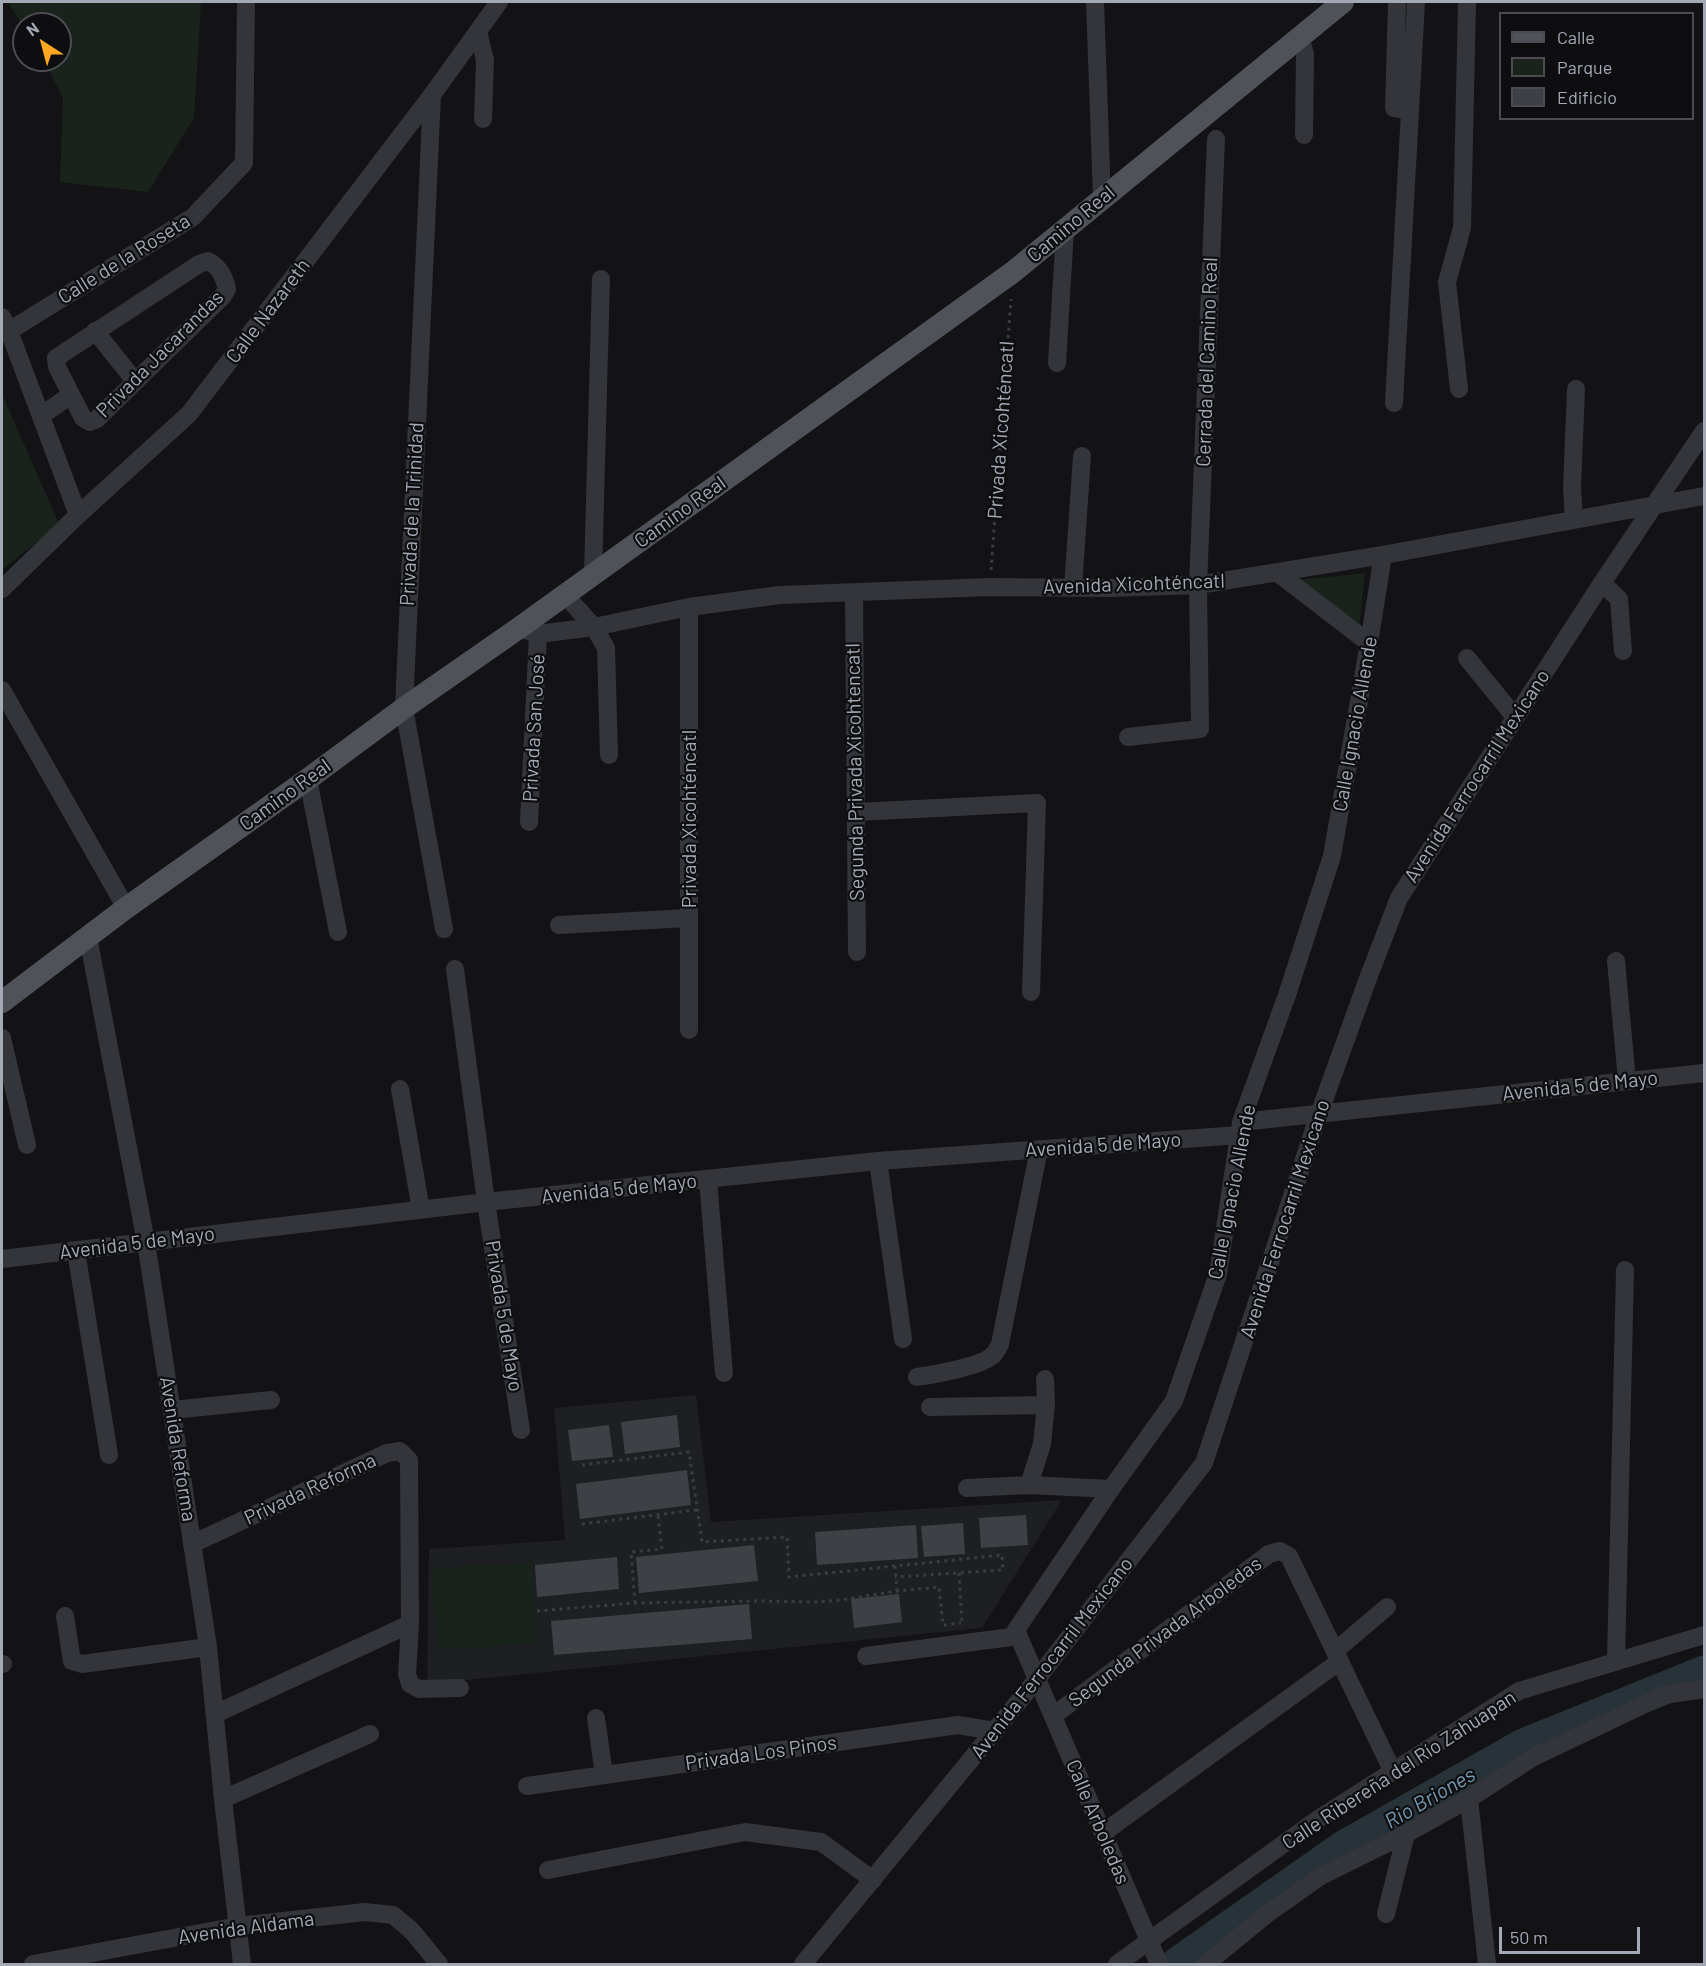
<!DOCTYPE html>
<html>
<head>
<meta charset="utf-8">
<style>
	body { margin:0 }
	#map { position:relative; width:1706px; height:1966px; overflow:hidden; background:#131315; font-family:Barlow,sans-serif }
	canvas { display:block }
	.frame { position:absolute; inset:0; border:3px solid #a3aab6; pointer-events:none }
	.legend { position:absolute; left:1499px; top:12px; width:195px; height:108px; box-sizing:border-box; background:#0e0e10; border:2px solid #4a4c52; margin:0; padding:8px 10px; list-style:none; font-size:18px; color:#a3aab6 }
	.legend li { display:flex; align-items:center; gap:12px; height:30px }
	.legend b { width:30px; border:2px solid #4a4c52 }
	.north { position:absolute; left:12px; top:12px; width:60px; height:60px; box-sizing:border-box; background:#0e0e10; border:2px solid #4a4c52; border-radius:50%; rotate:324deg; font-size:16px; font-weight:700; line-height:24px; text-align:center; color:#a3aab6 }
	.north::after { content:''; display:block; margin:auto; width:21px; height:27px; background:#ffa720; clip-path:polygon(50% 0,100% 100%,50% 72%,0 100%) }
	.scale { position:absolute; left:1499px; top:1927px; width:141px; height:27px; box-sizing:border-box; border:3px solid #a3aab6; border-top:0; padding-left:8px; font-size:18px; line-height:21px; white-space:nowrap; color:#a3aab6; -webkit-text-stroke:4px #0e0e10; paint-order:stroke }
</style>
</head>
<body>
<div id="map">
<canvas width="1706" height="1966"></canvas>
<div class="frame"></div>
<ul class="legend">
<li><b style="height:8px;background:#4f5259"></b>Calle</li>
<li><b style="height:16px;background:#1a231b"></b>Parque</li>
<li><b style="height:16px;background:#3e4045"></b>Edificio</li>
</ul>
<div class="north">N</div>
<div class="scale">50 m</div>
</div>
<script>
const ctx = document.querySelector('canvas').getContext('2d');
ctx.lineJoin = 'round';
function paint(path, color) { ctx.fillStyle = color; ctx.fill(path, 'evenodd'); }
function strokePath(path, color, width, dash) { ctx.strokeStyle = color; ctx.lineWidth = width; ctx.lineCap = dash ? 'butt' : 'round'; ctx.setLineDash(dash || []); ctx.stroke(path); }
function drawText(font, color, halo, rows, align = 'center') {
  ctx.font = font + ' Barlow,sans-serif'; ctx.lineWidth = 4.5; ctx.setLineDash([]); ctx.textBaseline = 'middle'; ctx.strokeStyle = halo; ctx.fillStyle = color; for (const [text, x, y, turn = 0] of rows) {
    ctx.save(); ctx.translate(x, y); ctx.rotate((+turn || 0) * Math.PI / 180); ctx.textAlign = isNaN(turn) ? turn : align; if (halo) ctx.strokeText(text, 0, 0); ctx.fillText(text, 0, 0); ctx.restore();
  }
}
const built = new Path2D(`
	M696,1395l15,127 351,-22 -80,128 -555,56 2,-135 136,-9 -11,-132z`);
const green = new Path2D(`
	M8,2h193l-7,116 -46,74 -88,-10 3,-85 -20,-37h17v-36h-36v4z
	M2,394l57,130 -57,46z
	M1365,573l-6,55 -60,-48z
	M532,1562l4,82 -100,5 -4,-81z`);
const river = new Path2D(`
	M1178,1963l167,-117 178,-101 181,-73`);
const building = new Path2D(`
	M677,1415l3,32 -55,7 -4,-32z
	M609,1425l4,32 -41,4 -4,-31z
	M687,1470l4,35 -111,14 -4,-35z
	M1026,1515l2,30 -47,3 -2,-30z
	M963,1523l2,31 -41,3 -3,-31z
	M916,1525l2,33 -101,7 -2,-33z
	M754,1545l4,36 -119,12 -3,-36z
	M617,1557l2,32 -82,8 -2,-32z
	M899,1594l3,28 -48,6 -3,-29z
	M749,1604l3,35 -198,16 -3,-34z`);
const path = new Path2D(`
	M991,570l20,-271
	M582,1465l107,-13 13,90 85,-5 2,40 213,-22 1,15 -108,7
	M582,1524l114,-14
	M895,1566l2,25
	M959,1573l3,50
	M635,1603l-4,-51 31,-3 -4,-34
	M537,1611l98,-8 123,-2 59,1 24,-2 56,-9 42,-4 4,38 18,-2`);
const minor = new Path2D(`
	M1095,2l7,196
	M1397,2l-3,106 16,3
	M478,31l7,29 -2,59
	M1300,37l5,17 -1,81
	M432,95l-28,613 40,221
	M208,261c12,6 16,16 19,28l-4,7 -126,123 -7,3 -7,-4 -26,-51 -1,-9 143,-94z
	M2,317l7,14 69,184
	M9,331l184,-114 51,-54 2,-161
	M95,331l40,50
	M1057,363l8,-133
	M1459,389l-12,-107 15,-54 5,-226
	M1394,403l22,-401
	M42,415l29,-20
	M1574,519l-2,-31 4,-99
	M1278,573l91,70
	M593,574l8,-295
	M1602,583l17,16 4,52
	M1073,588l9,-132
	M2,589l76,-74 111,-101 243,-319 67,-93
	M854,593l3,359
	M565,595l29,32 12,21 3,107
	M689,607v423
	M519,628l19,6 56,-7 95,-20 91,-12 210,-8 119,1 89,-3 185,-30 321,-59
	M1467,658l48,59
	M2,690l124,218
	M1128,737l72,-8 -2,-144 18,-446
	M308,779l30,153
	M856,812l181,-9 -6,189
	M529,822l9,-188
	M559,925l130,-7
	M88,937l58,305 62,405 15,152 19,165
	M1616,961l11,120
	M455,969l31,233 35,228
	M2,1038l25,107
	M400,1089l21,121
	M1241,1122l463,-49
	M878,1161l25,178
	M708,1180l16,193
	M76,1251l33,204
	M2,1259l484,-57 392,-41 361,-26
	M917,1377c18,-3 62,-10 75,-21 4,-3 6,-8 8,-12l39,-195
	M930,1407l116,-2
	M172,1410l99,-10
	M1029,1485l13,-41 4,-39 -1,-26
	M967,1488l62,-3 82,4
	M192,1544l195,-91 13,-2 9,9 1,164 -3,50 3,10 9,5 41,-1
	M65,1616l7,45 10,3 126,-17
	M1335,1651l52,-44
	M866,1656l153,-20
	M1616,1661l9,-391
	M2,1664h1
	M215,1714l195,-90
	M1053,1716l216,-162 11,-3 9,5 104,216
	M596,1718l8,57
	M527,1786l431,-61 37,6
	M223,1799l147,-65
	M1469,1799l18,165
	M1103,1833l237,-172
	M548,1870l197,-38 76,10 52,38
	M1386,1914l20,-80
	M33,1964l205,-38 127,-14 28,3 19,16 27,33
	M803,1964l234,-285 167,-216 115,-349 48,-133 32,-83 203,-315 102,-152
	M1117,1964l201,-145 201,-128 185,-56
	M1159,1964l-143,-334 95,-141 63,-88 44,-127 23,-152 46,-127 45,-139 37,-213 14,-88
	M1206,1964l61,-50 54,-38 85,-42 63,-35 63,-41 132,-63 40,-6`);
const major = new Path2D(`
	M2,1002l124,-94 182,-129 96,-71 115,-80 494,-356 330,-270`);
const streetNames = [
	["Camino Real",1071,224,-40],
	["Calle de la Roseta",124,259,-32],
	["Calle Nazareth",268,311,-53],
	["Privada Jacarandas",160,354,-45],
	["Cerrada del Camino Real",1207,362,-88],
	["Privada Xicohténcatl",1001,430,-86],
	["Camino Real",680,512,-36],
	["Privada de la Trinidad",412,514,-87],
	["Avenida Xicohténcatl",1134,584,-2],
	["Calle Ignacio Allende",1355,724,-80],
	["Privada San José",534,728,-87],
	["Segunda Privada Xicohtencatl",855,772,-91],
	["Avenida Ferrocarril Mexicano",1477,776,-57],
	["Camino Real",285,795,-36],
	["Privada Xicohténcatl",689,819,-90],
	["Avenida 5 de Mayo",1580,1086,-6],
	["Avenida 5 de Mayo",1103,1145,-4],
	["Avenida 5 de Mayo",619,1189,-6],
	["Calle Ignacio Allende",1232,1192,-79],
	["Avenida Ferrocarril Mexicano",1285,1219,-72],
	["Avenida 5 de Mayo",137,1243,-7],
	["Privada 5 de Mayo",504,1316,81],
	["Avenida Reforma",178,1449,81],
	["Privada Reforma",310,1489,-25],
	["Segunda Privada Arboledas",1165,1632,-37],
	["Avenida Ferrocarril Mexicano",1052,1658,-52],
	["Privada Los Pinos",761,1753,-8],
	["Calle Ribereña del Río Zahuapan",1399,1770,-33],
	["Calle Arboledas",1098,1822,67],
	["Avenida Aldama",246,1928,-8]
];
const waterNames = [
	["Rio Briones",1430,1798,-30]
];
paint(built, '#1e1f22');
paint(green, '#1a231b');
strokePath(river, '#283339', 33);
paint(building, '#3e4045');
strokePath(path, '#393c41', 3, [3, 4.5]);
strokePath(minor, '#33353a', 18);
strokePath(major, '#4f5259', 22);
drawText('20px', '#a3aab6', '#0e0e10', streetNames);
drawText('italic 21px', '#769bb5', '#0e0e10', waterNames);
</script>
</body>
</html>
